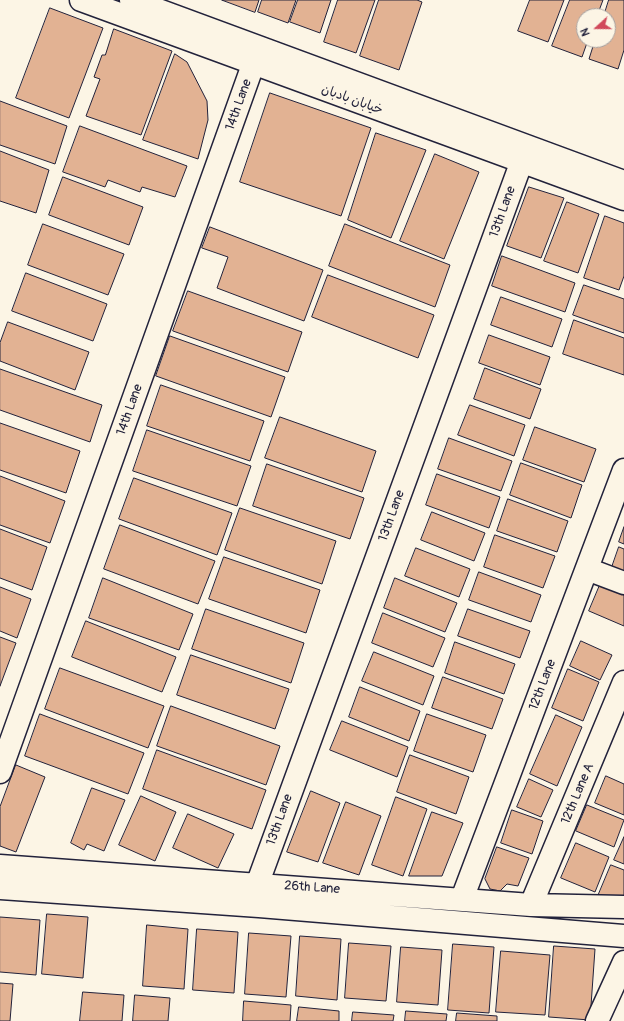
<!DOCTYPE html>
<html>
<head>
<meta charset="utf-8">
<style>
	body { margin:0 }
	#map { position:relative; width:624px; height:1021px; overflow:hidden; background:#fcf5e5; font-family:Pangolin,sans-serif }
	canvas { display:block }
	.north { position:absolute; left:576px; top:8px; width:40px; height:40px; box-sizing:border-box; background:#fcf5e5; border:1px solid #a5a1a1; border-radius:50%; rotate:249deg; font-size:11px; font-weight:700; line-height:16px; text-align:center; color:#22223b }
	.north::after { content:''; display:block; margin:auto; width:14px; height:18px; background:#d1495b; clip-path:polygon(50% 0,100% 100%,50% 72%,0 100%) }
</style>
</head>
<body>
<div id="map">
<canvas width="624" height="1021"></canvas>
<div class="north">N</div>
</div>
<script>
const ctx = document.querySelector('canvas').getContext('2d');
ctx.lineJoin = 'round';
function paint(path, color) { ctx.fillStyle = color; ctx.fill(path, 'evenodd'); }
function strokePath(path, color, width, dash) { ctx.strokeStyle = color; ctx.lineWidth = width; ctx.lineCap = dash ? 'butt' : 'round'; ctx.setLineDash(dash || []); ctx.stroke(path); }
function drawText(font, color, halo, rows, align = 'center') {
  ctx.font = font + ' Pangolin,"Playpen Sans Arabic",sans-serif'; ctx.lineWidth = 3.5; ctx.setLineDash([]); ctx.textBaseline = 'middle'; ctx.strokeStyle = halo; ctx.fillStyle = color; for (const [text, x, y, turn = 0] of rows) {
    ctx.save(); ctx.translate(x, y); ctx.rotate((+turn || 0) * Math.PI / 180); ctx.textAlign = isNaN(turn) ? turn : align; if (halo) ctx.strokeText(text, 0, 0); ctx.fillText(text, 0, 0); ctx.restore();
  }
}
const building = new Path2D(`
	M222,0h37l-4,12z
	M262,0h34l-8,23 -30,-11z
	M298,0h33l-11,33 -30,-11z
	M338,0h37l-19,53 -32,-11z
	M379,0h38l5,2 -23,68 -39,-14z
	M530,0h34l-16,42 -30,-11z
	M570,0h33l-6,16h-13v24h4l-6,17 -30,-11z
	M609,0h15v50l-6,19 -29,-10 6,-19h13v-24h-4z
	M50,8l53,20 -34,90 -53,-20z
	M114,29l58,22 -31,84 -55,-19 14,-37 -6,-2 8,-22h3z
	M175,54l12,8 20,39 1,19 -10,39 -55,-19z
	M270,93l101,35 -30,88 -101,-34z
	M0,101l67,25 -12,38 -55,-19z
	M80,126l107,40 -12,31 -33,-10 -2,5 -32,-12 -3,7 -42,-15z
	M376,133l50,17 -35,88 -43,-18z
	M0,151l49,19 -13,43 -36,-12z
	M435,154l44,18 -35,87 -44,-18z
	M63,177l80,30 -14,38 -80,-30z
	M529,187l35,11 -23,60 -34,-12z
	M567,202l32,12 -21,59 -34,-12z
	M605,216l19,7v53l-5,14 -35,-12z
	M43,224l81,30 -16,41 -80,-30z
	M345,224l105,41 -15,42 -106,-41z
	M210,227l113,43 -19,51 -87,-33 11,-31 -26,-9z
	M502,256l73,27 -10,29 -73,-26z
	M26,273l81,31 -14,37 -81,-30z
	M328,275l106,40 -16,43 -106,-41z
	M584,285l40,14v34l-51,-18z
	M188,291l114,41 -14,40 -115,-41z
	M501,297l61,22 -10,28 -61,-22z
	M574,320l50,18v37l-61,-21z
	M8,322l81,30 -14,38 -75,-29v-18z
	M489,335l61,22 -10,28 -61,-22z
	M170,336l115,41 -14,40 -115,-41z
	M485,368l56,21 -11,30 -56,-20z
	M0,369l102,36 -12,37 -90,-32z
	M161,385l103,36 -14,40 -103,-35z
	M470,405l55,20 -11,31 -56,-21z
	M280,417l96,34 -14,41 -97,-34z
	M0,423l80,28 -14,42 -66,-23z
	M535,427l61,22 -12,33 -61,-22z
	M147,430l104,36 -14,40 -104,-35z
	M449,438l63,23 -11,30 -63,-22z
	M521,463l61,22 -11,33 -61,-23z
	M267,464l97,34 -14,41 -97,-33z
	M437,474l63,23 -11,31 -63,-23z
	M0,476l65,25 -15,42 -50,-18z
	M134,478l98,35 -15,42 -98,-36z
	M508,499l60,22 -11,31 -60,-21z
	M240,508l96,33 -14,43 -97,-34z
	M432,512l53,21 -11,28 -53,-21z
	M120,525l95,36 -17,43 -94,-35z
	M624,527v17l-5,-2z
	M0,529l47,18 -15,43 -32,-12z
	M495,535l60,21 -12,32 -59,-21z
	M619,547l5,2v26l-13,-5z
	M416,548l54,21 -11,28 -54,-21z
	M224,557l96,33 -14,43 -97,-34z
	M479,572l62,23 -10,27 -62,-22z
	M103,578l90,36 -14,36 -90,-32z
	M395,578l62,25 -12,29 -61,-24z
	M600,585l24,10v31l-35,-15z
	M0,587l31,12 -14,39 -17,-7z
	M206,609l98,34 -13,40 -99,-34z
	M468,609l62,22 -10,27 -62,-22z
	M383,613l62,25 -12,29 -61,-24z
	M86,621l90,36 -14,35 -90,-35z
	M0,637l16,6 -16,43z
	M581,641l31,14 -12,25 -30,-14z
	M455,642l60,22 -11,30 -59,-21z
	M374,652l60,24 -11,29 -61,-24z
	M191,655l98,34 -14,40 -98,-34z
	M60,668l104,38 -16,42 -103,-39z
	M568,669l31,13 -16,39 -31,-13z
	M443,677l60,22 -11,30 -60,-21z
	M360,687l60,24 -11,30 -60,-24z
	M171,706l109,40 -14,39 -109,-39z
	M40,714l104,39 -16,41 -103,-38z
	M427,714l59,21 -13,37 -59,-21z
	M556,715l26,12 -25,59 -27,-12z
	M342,721l66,26 -11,30 -67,-27z
	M157,750l109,40 -14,39 -109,-40z
	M410,755l59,22 -13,37 -59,-22z
	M16,765l29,12 -29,75 -16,-6v-39z
	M606,776l18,8v31l-29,-12z
	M529,779l24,11 -12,27 -24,-10z
	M92,788l33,12 -21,51 -17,-7 -3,6 -13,-7z
	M311,791l29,12 -22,59 -31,-10z
	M141,796l35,16 -21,49 -36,-16z
	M396,797l31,12 -24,67 -31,-11z
	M346,802l35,14 -22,59 -36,-12z
	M587,805l37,15 -10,27 -38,-16z
	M512,810l31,11 -11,33 -31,-11z
	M432,812l31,11 -21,53h-33z
	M188,814l46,20 -16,34 -45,-20z
	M624,837v27l-10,-4z
	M576,843l33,14 -14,35 -34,-14z
	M497,847l32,11 -11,28 -11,-2 -7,7 -10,-2 -5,-10z
	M611,865l13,5v27l-26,-1z
	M47,914l41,3 -5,61 -41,-4z
	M0,917l40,3 -4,55 -36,-3z
	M147,925l41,4 -4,60 -41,-3z
	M197,929l41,3 -4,61 -41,-3z
	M249,933l42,3 -5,61 -41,-3z
	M300,936l41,3 -4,61 -41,-4z
	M349,943l42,3 -5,55 -41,-3z
	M453,944l41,3 -5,66 -41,-3z
	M554,946l41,3 -5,71 -41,-3z
	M401,947l41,3 -4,55 -41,-3z
	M501,951l49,4 -5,60 -49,-3z
	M0,983l13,1 -3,37h-10z
	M83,992l41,3 -2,26h-42z
	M135,995l35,3 -2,23h-35z
	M244,1001l47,4 -1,16h-47z
	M299,1007l40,4v10h-42z
	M406,1011l41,3 -1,7h-41z
	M353,1012l41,3 -1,6h-41z
	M457,1013l40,3v5h-41z`);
const minor = new Path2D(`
	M81,0l543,199
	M131,0l493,182
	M587,569l37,14
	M0,772l259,-724
	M0,866l531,39 93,2
	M257,885l270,-738
	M0,888l259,18 365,30
	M462,899l162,-429
	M531,905l93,-223
	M597,1021l27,-59`);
const streetNames = [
	["خیابان بادبان",352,100,20],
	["14th Lane",239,105,-70],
	["13th Lane",503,212,-70],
	["14th Lane",130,410,-70],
	["13th Lane",392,516,-70],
	["12th Lane",543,685,-69],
	["12th Lane A",578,794,-67],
	["13th Lane",280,820,-70],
	["26th Lane",312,888,4]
];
paint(building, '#e2b293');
strokePath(building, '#22223b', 1);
strokePath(minor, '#22223b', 25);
strokePath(minor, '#fcf5e5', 22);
drawText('13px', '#22223b', '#fcf5e5', streetNames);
</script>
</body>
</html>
